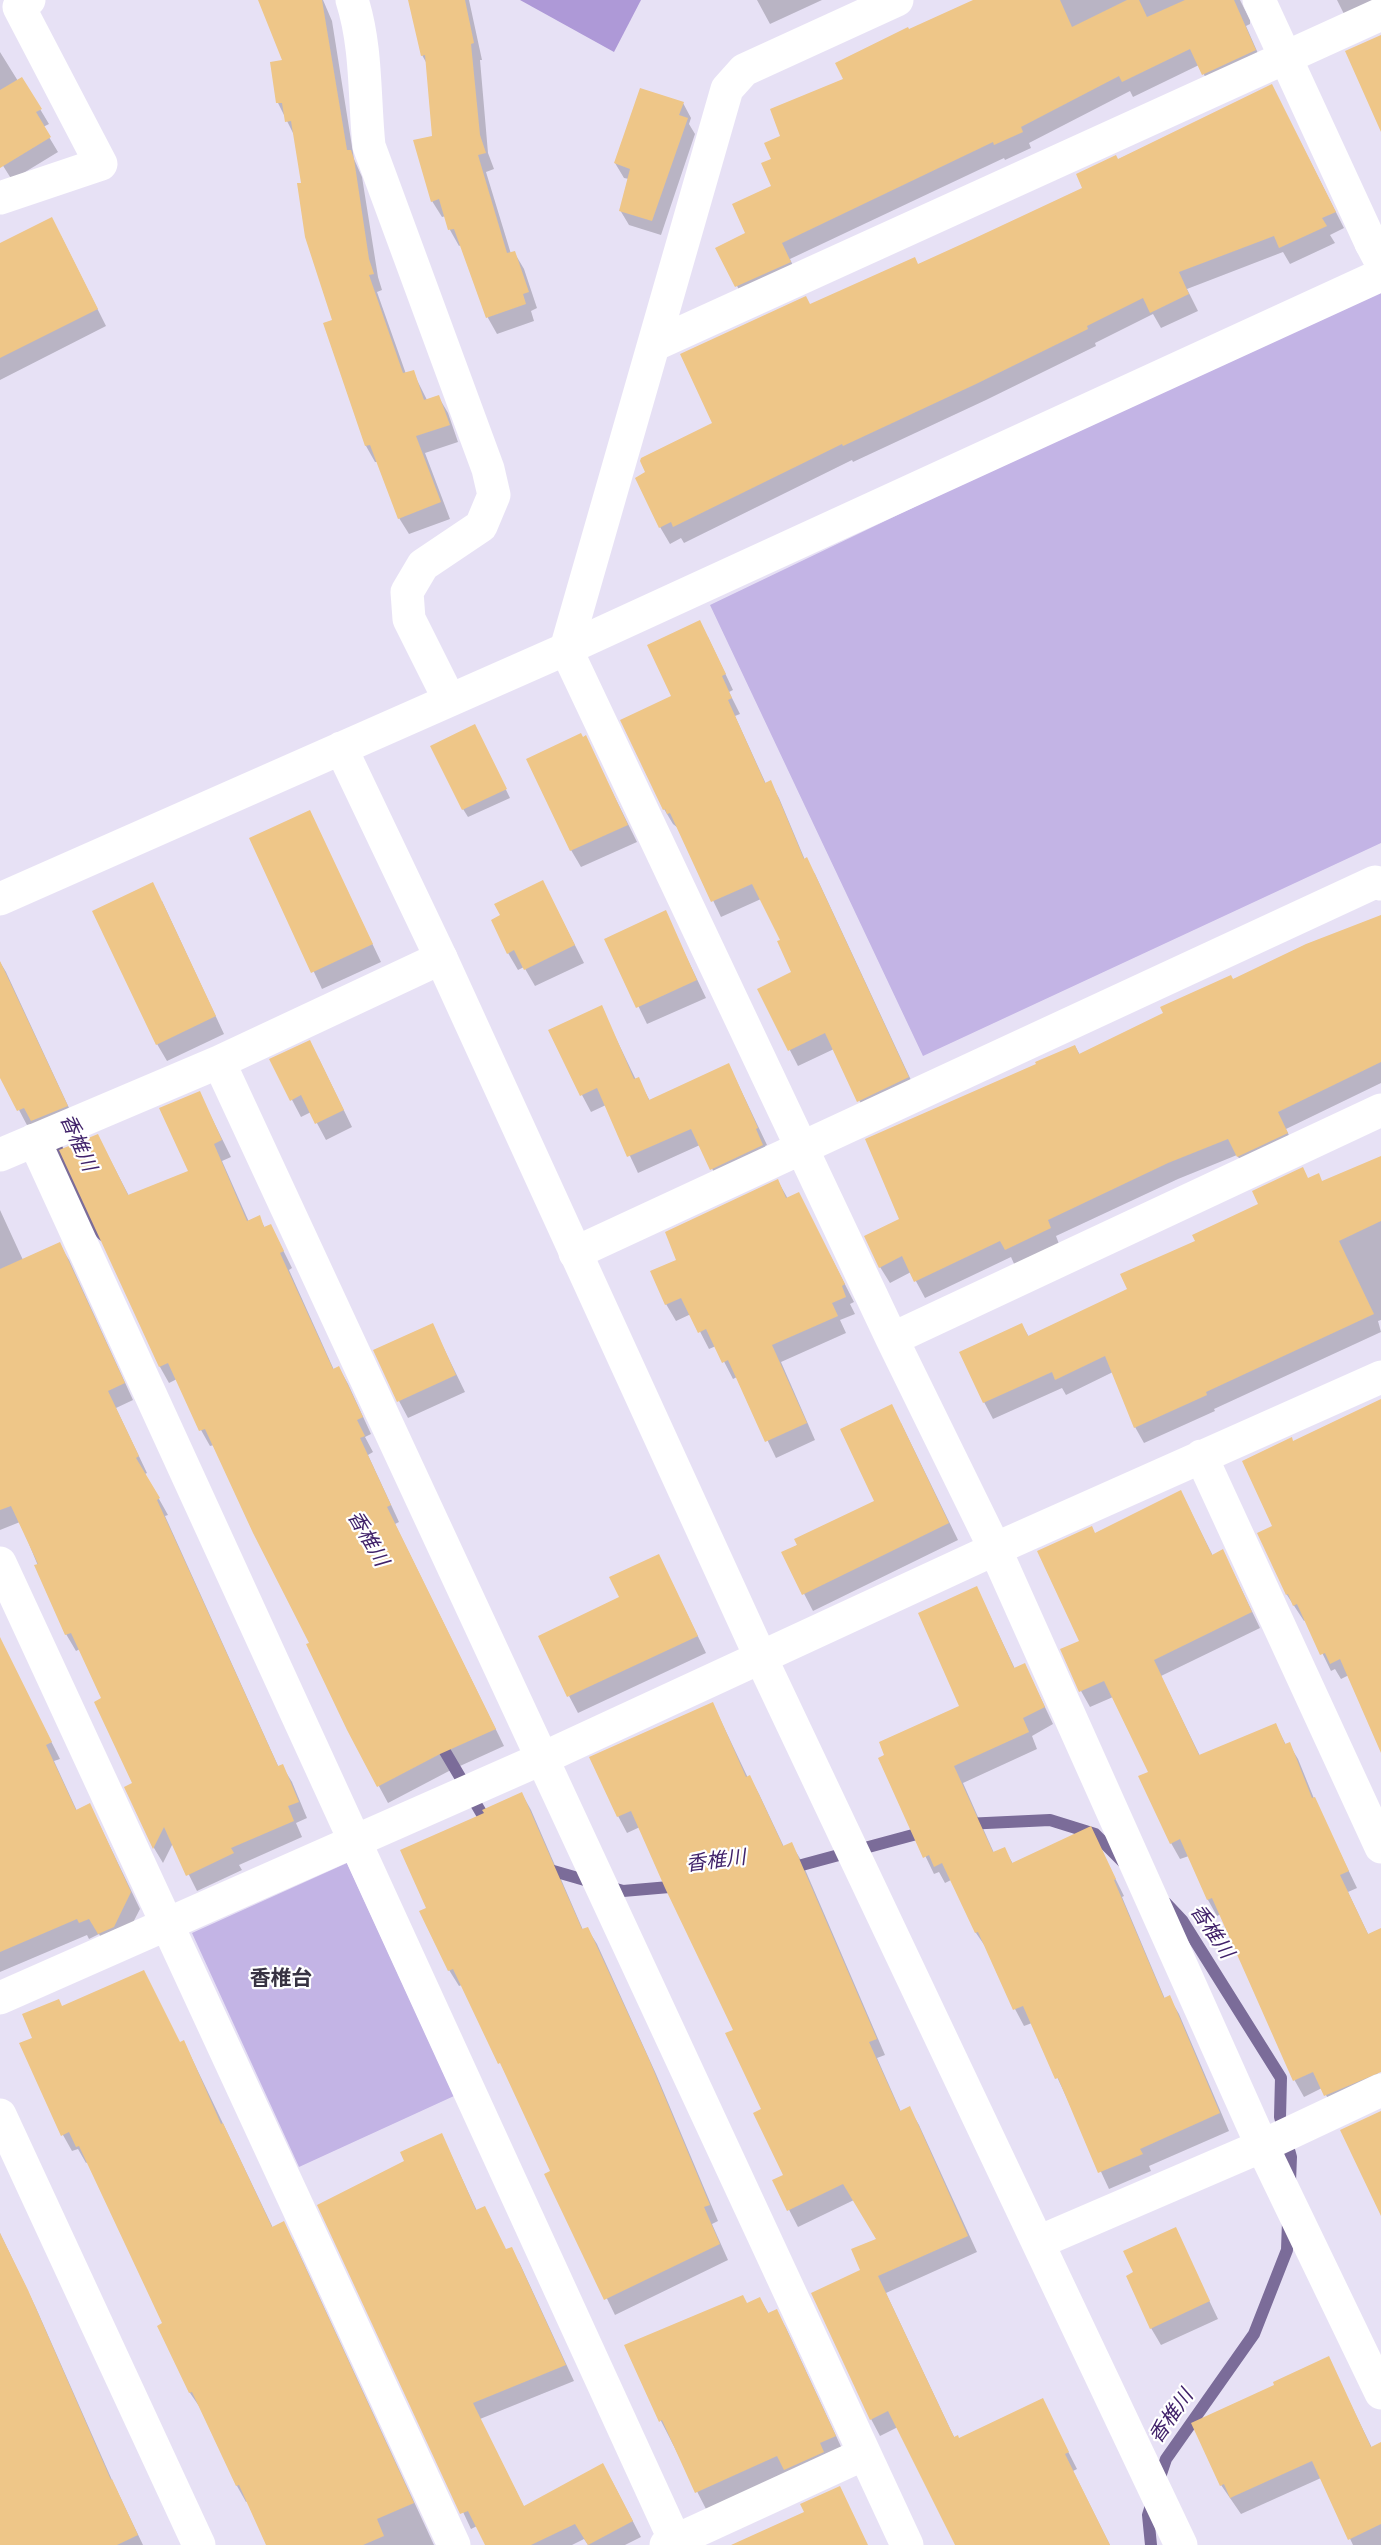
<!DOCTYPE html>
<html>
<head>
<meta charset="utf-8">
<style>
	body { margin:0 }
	canvas { display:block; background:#e7e1f5 }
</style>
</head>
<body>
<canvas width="1381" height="2545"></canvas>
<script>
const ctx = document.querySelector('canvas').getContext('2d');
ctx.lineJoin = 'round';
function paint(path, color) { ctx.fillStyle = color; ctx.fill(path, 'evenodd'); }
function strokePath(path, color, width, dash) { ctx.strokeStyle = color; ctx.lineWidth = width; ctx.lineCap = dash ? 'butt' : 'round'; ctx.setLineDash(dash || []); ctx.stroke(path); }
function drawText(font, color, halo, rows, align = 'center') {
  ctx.font = font + ' "Source Serif 4","Noto Sans JP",serif'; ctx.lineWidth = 4.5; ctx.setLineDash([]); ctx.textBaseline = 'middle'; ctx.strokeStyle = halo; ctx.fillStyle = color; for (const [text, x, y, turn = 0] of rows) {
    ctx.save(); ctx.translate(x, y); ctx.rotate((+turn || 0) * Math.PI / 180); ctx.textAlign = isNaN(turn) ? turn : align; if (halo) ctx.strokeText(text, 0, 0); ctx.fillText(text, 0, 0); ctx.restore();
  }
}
const green = new Path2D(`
	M1373,287l8,6v550l-458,213 -213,-451z
	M347,1863l107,233 -155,71 -107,-234z`);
const forest = new Path2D(`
	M520,0h121l-27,52z`);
const shadow = new Path2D(`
	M260,0h63l9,21 22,138 8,18 16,100 4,13 -5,2 29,82 7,-2 14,28 11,-4 10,17 10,29 -33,11 25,66 -41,15 -10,-16 -21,-56h-3l-9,-16 -32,-125 -31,-137 -8,-47 -17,-34 6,-42z
	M409,0h60l13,60h-2l8,93 6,16 -8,3 25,82 3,-2 10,17 13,39 -6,3 3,10 -37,13 -9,-16 -27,-73 -2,1 -9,-16 -4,-14 -4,1 -10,-16 2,-64 -7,-73 -5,-9z
	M757,0h65l-52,24z
	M977,0h263l10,20v4l-4,2 18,41 -52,23 -13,-25 -66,32 -3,-6 -101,52 2,5 -26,12 -1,-2 -214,101 9,20 -53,24 -29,-55 30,-14 26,-48 -1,-26 10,-24 63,-56 64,-49z
	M1337,0h44l-30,28z
	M0,52l18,29 22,28 9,15 -6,3 15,25 -46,28 -12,-19z
	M1272,86l72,142 -14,7 5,8 -45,21 -7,-12 -96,37 11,22 -37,17 -8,-14 -58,29 1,3 -110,54 -133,62 -1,-2 -168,83 -3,-5 -11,6 -10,-17 54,-103 96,-119 108,-39 166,-78 33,-28z
	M683,103l8,15 -2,6 6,10 -34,101 -32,-10 -9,-15 9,-31 -5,-1 -9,-15z
	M61,236l45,90 -106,54v-135z
	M708,637l25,53 -4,2 11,22 -5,2 31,68 4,-2 9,16 26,62 10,14 102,219 -50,23 -33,-67 -36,17 -39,-76 34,-17 -11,-32 -21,-42 -40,18 -43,-89 -5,-4 -9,-15 9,-112z
	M479,734l31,64 -42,19 -5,-8z
	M585,737l52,105 -56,25 -10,-17 12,-111z
	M310,812l71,150 -59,27 -71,-150z
	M543,882l41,81 -49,23 -11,-19 -6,3 -10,-17 -6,-37z
	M162,901l62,133 -57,27 -10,-17z
	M665,912l41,86 -59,26 -41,-84z
	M1381,917v166l-95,46 10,21 -49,22 -10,-17 -59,24 -122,57 3,8 -44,22 -4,-9 -86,41 -14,-26 -21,11 -10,-16 21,-47 137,-155 37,-19 5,9 152,-75z
	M0,962l6,10 70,151 -48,4 -28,-53z
	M601,1007l35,73 2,-1 12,22 79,-36 38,80 -2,1 7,16 -51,24 -21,-41 -62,28 -32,-68 -15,7 -9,-17z
	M319,1059l33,68 -26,13 -15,-28 -10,5 -30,-57z
	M199,1092l32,65 -9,4 27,61 10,-5 6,11 14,14 13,26 -3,2 45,100 5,-2 9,16 23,50 -6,3 8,15 -5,3 31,67 -4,2 109,222 -55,25 -61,32 -40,-74 -37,-86 -97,-198 -4,1 -9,-16 -24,-51 -8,4 -9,-16 -99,-216 37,-15 31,60 61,-24z
	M1381,1157v163l-3,1 3,11 -167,77 1,2 -71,32 -9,-16 -22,-55 -47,23 -4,-7 -69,31 -9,-17 38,-77 7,12 100,-47 68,-48 111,-63 15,4z
	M778,1181l10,18 42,56 24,47 -4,2 5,10 -15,6 6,13 -65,29 34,78 -39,18 -39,-81 -4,2 -17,-33 -7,3 -18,-35 -15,7 -10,-17 12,-43z
	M0,1210l23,50 36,-16 10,16 64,140 -17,8 31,65 -2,1 23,41 -3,1 114,252 3,-2 10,16 15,36 -11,5 6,14 -63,28 3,5 -45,21 -24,-48 -10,20 -9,-15 -28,-61 8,-3 -31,-85 -23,-50 -4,2 -10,-17 -46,-112 -20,8z
	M432,1324l33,68 -57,26 -9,-17z
	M1381,1421v328l-32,-74 -8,4 -6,-10 -4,2 -25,-51 -2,1 -17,-26 -28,-61 15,-7 19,-84z
	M901,1423l57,117 -145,71 -30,-58 93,-52z
	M1181,1492l32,64 10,-5 37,77 -99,48 39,80 76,-31 10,20 3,-1 9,15 17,42 42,87 -9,4 21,44 12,-2v112l-13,7 13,28 -46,30 -13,-23 -18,9 -9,-16 -74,-167 -4,2 -9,-16 -19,-44 -9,3 -9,-16 -21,-70 -37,-76 -23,10 -9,-16v-49l13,-108z
	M659,1556l47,97 -128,60 -9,-17z
	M977,1588l38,81 10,-4 28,59 -21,12 5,13 -74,34 31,70 10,-5 9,16 77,-36 34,68 -2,1 43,102 4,-2 10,17 50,117 -80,35 2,5 -42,18 -77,-166 -8,3 -9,-17 -28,-60 -11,-16 -25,-53 -6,3 -6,-11 -5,2 -41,-85 68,-83z
	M0,1640l60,119 -6,2 23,50 13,-6 50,104 -18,35 -14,6 -9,-16 -10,5 -2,-4 -87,37z
	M713,1704l35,74 2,-1 9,17 25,53 7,-3 10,16 84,195 -8,3 24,54 8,-4 10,17 58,127 -91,41 69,146 4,1 83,-40 35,69 -4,2 37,74h-154l-58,-118 -18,9 -9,-17 -9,-148 16,-31 -24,-40 -56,27 -24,-46 11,-5 -50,-146 -95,-203 -13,6 -9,-17z
	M522,1794l9,16 52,120 4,-2 10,16 59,130 62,147 -6,3 16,36 -113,55 -69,-141 6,-2 -43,-93 -47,-94 -3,1 -10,-16 -21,-62 58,-94z
	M62,2008l118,36 4,-2 89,186 20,12 141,305h-166l-20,-44 -2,1 -9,-16 -36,-77 -11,-16 -31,-67 5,-2 -76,-162 -2,1 -8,-14 -6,2 -9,-16 -29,-96z
	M442,2135l35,76 29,40 5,-2 9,15 54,117 -94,38 44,88 88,-26 29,56 -16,8h-37l-4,-6 -12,6h-85l-10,-19 -6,3 -152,-324 87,-43z
	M1175,2229l43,90 -57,26 -10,-17z
	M0,2233l36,75 76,172 31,65h-143z
	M760,2299l9,15 7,-3 10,17 58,125 -138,56 -45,-88 -35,-75z
	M1336,2374l36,74 9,11v86h-28l-32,-67 -80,36 -20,-29z`);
const stream = new Path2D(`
	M50,1134l39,85 14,16
	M437,1738l52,88
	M965,1824l85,-4 45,14 28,28
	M543,1868l80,23 58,-5
	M787,1869l137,-37 -1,-3
	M1166,1903l16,17 99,158 -1,39 11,40 -1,25
	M1158,2483l8,-24 88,-125 33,-84 1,-29
	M1151,2545l-3,-30 5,-16`);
const building = new Path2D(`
	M258,0h64l25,150h4l3,9 15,100 5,15 -5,1 34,98 11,-3 10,30 15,-5 11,30 -34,11 25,66 -43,17 -28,-74 -5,1 -42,-123 9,-3 -27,-83 -8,-54h4l-10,-62 -6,1 -3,-19h-6l-6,-41 12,-2z
	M408,0h57l9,43 -3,1 9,91 6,18 -8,2 29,98 8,-2 14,41 -6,2 3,10 -40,14 -32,-89 -6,1 -9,-31 -8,3 -18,-62 19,-4 -7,-81 -4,1z
	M973,0h87l12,27 55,-27h12l8,17 38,-17h49l22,50 -54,25 -12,-26 -68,33 -3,-6 -98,51 2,5 -29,13 -1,-3 -211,101 9,19 -56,25 -20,-39 30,-15 -13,-29 39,-18 -10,-23 10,-4 -7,-16 16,-7 -10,-27 73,-30 -8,-16 73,-36 1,2z
	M1381,35v97l-36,-81z
	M22,77l20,32 -6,3 15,25 -51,31v-78z
	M1272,84l64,128 -14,6 5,8 -48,22 -5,-12 -95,36 10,22 -39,19 -7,-15 -56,28 1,3 -112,55 -133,62 -1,-2 -169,83 -2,-5 -12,6 -24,-50 10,-6 -5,-11 1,-3 71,-35 -32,-69 126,-58 4,8 105,-47 3,7 55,-25 109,-51 -6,-14 40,-19 2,4z
	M640,88l44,14 -5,13 9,3 -36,103 -33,-10 11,-42 -16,-6z
	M52,217l46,92 -98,49v-115z
	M700,620l26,54 -4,2 10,22 -4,2 37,83 6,-3 33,79 3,-2 102,220 -52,25 -32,-69 -37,18 -31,-62 34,-17 -14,-31 3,-1 -28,-56 -41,18 -41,-89 -3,1 -2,-5 -2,1 -43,-90 51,-24 -24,-51z
	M475,724l32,65 -45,21 -32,-64z
	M581,733l2,4 3,-2 42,90 -58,26 -44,-92z
	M310,810l63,134 -62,29 -62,-135z
	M543,880l32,65 -51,25 -10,-20 -7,4 -16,-34 9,-5 -6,-11z
	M153,882l63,134 -60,29 -64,-134z
	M666,910l31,70 -61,28 -32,-69z
	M1381,915v147l-103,50 10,21 -51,24 -9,-18 -60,24 -120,57 3,8 -46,22 -5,-9 -86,41 -12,-26 -23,12 -15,-32 35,-17 -34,-80 171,-75 -1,-2 40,-17 4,9 84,-41 -3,-6 71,-32 2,4 73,-35z
	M0,961l68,145 -37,15 -7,-13 -7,3 -17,-33z
	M602,1005l32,74 5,-2 10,23 80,-37 29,65 -2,1 7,16 -53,25 -19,-41 -64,28 -30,-69 -17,8 -32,-66z
	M310,1040l34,70 -29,14 -14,-29 -11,6 -21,-42z
	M200,1091l22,49 -8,4 33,77 13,-6 4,12 7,-3 13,27 -4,2 53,116 6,-3 24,51 -6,3 8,16 -5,2 31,67 -4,2 109,222 -56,25 -63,33 -30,-57 -41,-86 3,-1 -56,-110 -48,-104 -6,2 -31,-68 -9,4 -100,-217 39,-16 30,61 60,-24 -29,-63z
	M1381,1156v65l-42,20 35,73 -168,78 1,3 -73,33 -29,-72 -50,24 -3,-8 -69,31 -24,-51 63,-29 6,13 99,-47 -7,-15 75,-33 -3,-6 66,-31 -6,-13 51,-24 5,11 11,-5 3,8z
	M778,1179l8,19 13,-6 46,92 -3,2 4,11 -14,6 6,13 -66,29 35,78 -42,19 -37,-82 -6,3 -16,-34 -8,4 -17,-35 -16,7 -15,-34 26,-11 -11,-28z
	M60,1242l65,141 -17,8 31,65 -3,2 24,40 -3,2 121,266 5,-2 16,38 -11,4 6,15 -63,27 3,5 -48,23 -22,-49 -11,22 -29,-62 8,-4 -38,-81 7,-4 -30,-65 -6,2 -31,-70 4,-1 -27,-58 -11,4v-241z
	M433,1323l23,52 -59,27 -24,-52z
	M1381,1399v354l-41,-94 -10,5 -5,-11 -5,2 -23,-51 -4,2 -5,-12 -2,1 -29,-62 15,-7 -30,-65 50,-24 1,4z
	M892,1404l57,119 -147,72 -21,-43 16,-7 -3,-6 80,-38 -34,-72z
	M1181,1490l31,65 11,-6 29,63 -98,48 45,95 77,-32 9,21 5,-2 22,56 3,-1 34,74 -9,4 28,59 13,-6v144l-57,24 -11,-24 -20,9 -81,-183 -5,2 -27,-61 -10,5 -32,-68 10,-4 -44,-91 -25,11 -19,-43 19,-8 -42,-90 55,-25 3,7z
	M659,1554l39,82 -131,61 -29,-61 81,-39 -10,-20z
	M977,1586l37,82 11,-5 20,44 -22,11 6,14 -75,34 39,86 12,-5 7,16 79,-37 25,53 -2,1 50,118 6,-3 50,118 -80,36 3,5 -45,19 -40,-95 -3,1 -32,-73 -10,4 -35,-78 -3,1 -33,-70 -8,4 -5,-12 -6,3 -45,-100 6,-3 -5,-13 80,-36 -41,-93z
	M0,1637l52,105 -6,3 30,65 14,-7 41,89 -17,35 -16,7 -9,-15 -10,4 -2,-4 -77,33z
	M713,1702l33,75 4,-2 33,71 9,-4 85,197 -8,3 31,69 10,-5 58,130 -90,40 76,161 4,-2 1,3 84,-40 26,54 -4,2 45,91h-155l-67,-134 -18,9 -59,-127 49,-23 -9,-21 25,-10 -33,-55 -56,27 -15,-31 11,-5 -30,-62 8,-4 -36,-76 8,-3 -68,-142 -34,-77 -14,6 -28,-60z
	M522,1792l60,137 6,-2 60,130 62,148 -6,2 16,37 -116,56 -60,-126 6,-3 -50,-108 -2,1 -45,-95 -5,2 -29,-60 7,-3 -26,-58 84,-37 -2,-3z
	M144,1970l36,72 4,-2 37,84 2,-1 49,104 12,-6 130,282 -37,16 7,17 -21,9h-97l-27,-60 -3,1 -44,-94 -3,1 -32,-67 5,-3 -83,-177 -3,1 -7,-15 -8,4 -42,-93 13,-5 -10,-24 37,-15 3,7z
	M1381,2111v105l-41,-86z
	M442,2133l34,77 9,-4 21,43 6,-2 54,118 -93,38 51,103 79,-43 30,58 -45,24 -13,-21 -44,21h-46l-17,-34 -8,3 -143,-309 87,-44 -4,-9z
	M1176,2227l34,74 -60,28 -24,-53 7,-4 -10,-21z
	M0,2233l28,57 83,190 1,-1 26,56 -21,10h-117z
	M743,2295l4,8 13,-6 8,16 9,-4 59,127 -16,7 4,9 -40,18 -7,-14 -82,37 -33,-73 -3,2 -35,-77z
	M1329,2356l42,91 10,-5v82l-33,16 -36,-79 -82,37 -6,-14 -4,2 -29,-63 83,-38 -1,-3z
	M840,2486l28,59h-137l73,-33 -4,-8z`);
const street = new Path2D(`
	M352,0c15,47 12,97 17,146l119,323 6,26 -13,31 -58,39 -16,27 2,27 40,80
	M897,0l-153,70 -17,19 -161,560 326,690 103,210 267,597 119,247
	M1259,0l112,243
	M0,198l101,-34 -82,-157 10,-7
	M656,344l725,-330
	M219,1062l688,1483
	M34,1140l643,1405
	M0,1155l219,-93 222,-104
	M575,1253l800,-371 6,2
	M892,1339l489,-229
	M1201,1456l180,391
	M0,1563l454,982
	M0,1998l541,-239 454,-210 386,-172
	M1039,2242l223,-96 119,-56
	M666,2545l198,-91`);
const secondary = new Path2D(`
	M1371,243l10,19
	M341,748l100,210 319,698 421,889
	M0,899l566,-250 815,-374
	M0,2115l199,430`);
const waterNames = [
	["香椎川",77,1143,66],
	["香椎川",367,1539,60],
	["香椎川",716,1862,-7],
	["香椎川",1211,1932,56],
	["香椎川",1172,2417,-55]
];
const quarterNames = [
	["香椎台",281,1980]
];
paint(green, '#c3b4e5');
paint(forest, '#ae99d7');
paint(shadow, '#0003');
strokePath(stream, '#7b6c99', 12);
paint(building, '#eec688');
strokePath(street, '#fff', 33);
strokePath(secondary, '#fff', 33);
drawText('italic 20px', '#41226a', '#fff', waterNames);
drawText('bold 21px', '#383342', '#fff', quarterNames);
</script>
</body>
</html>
